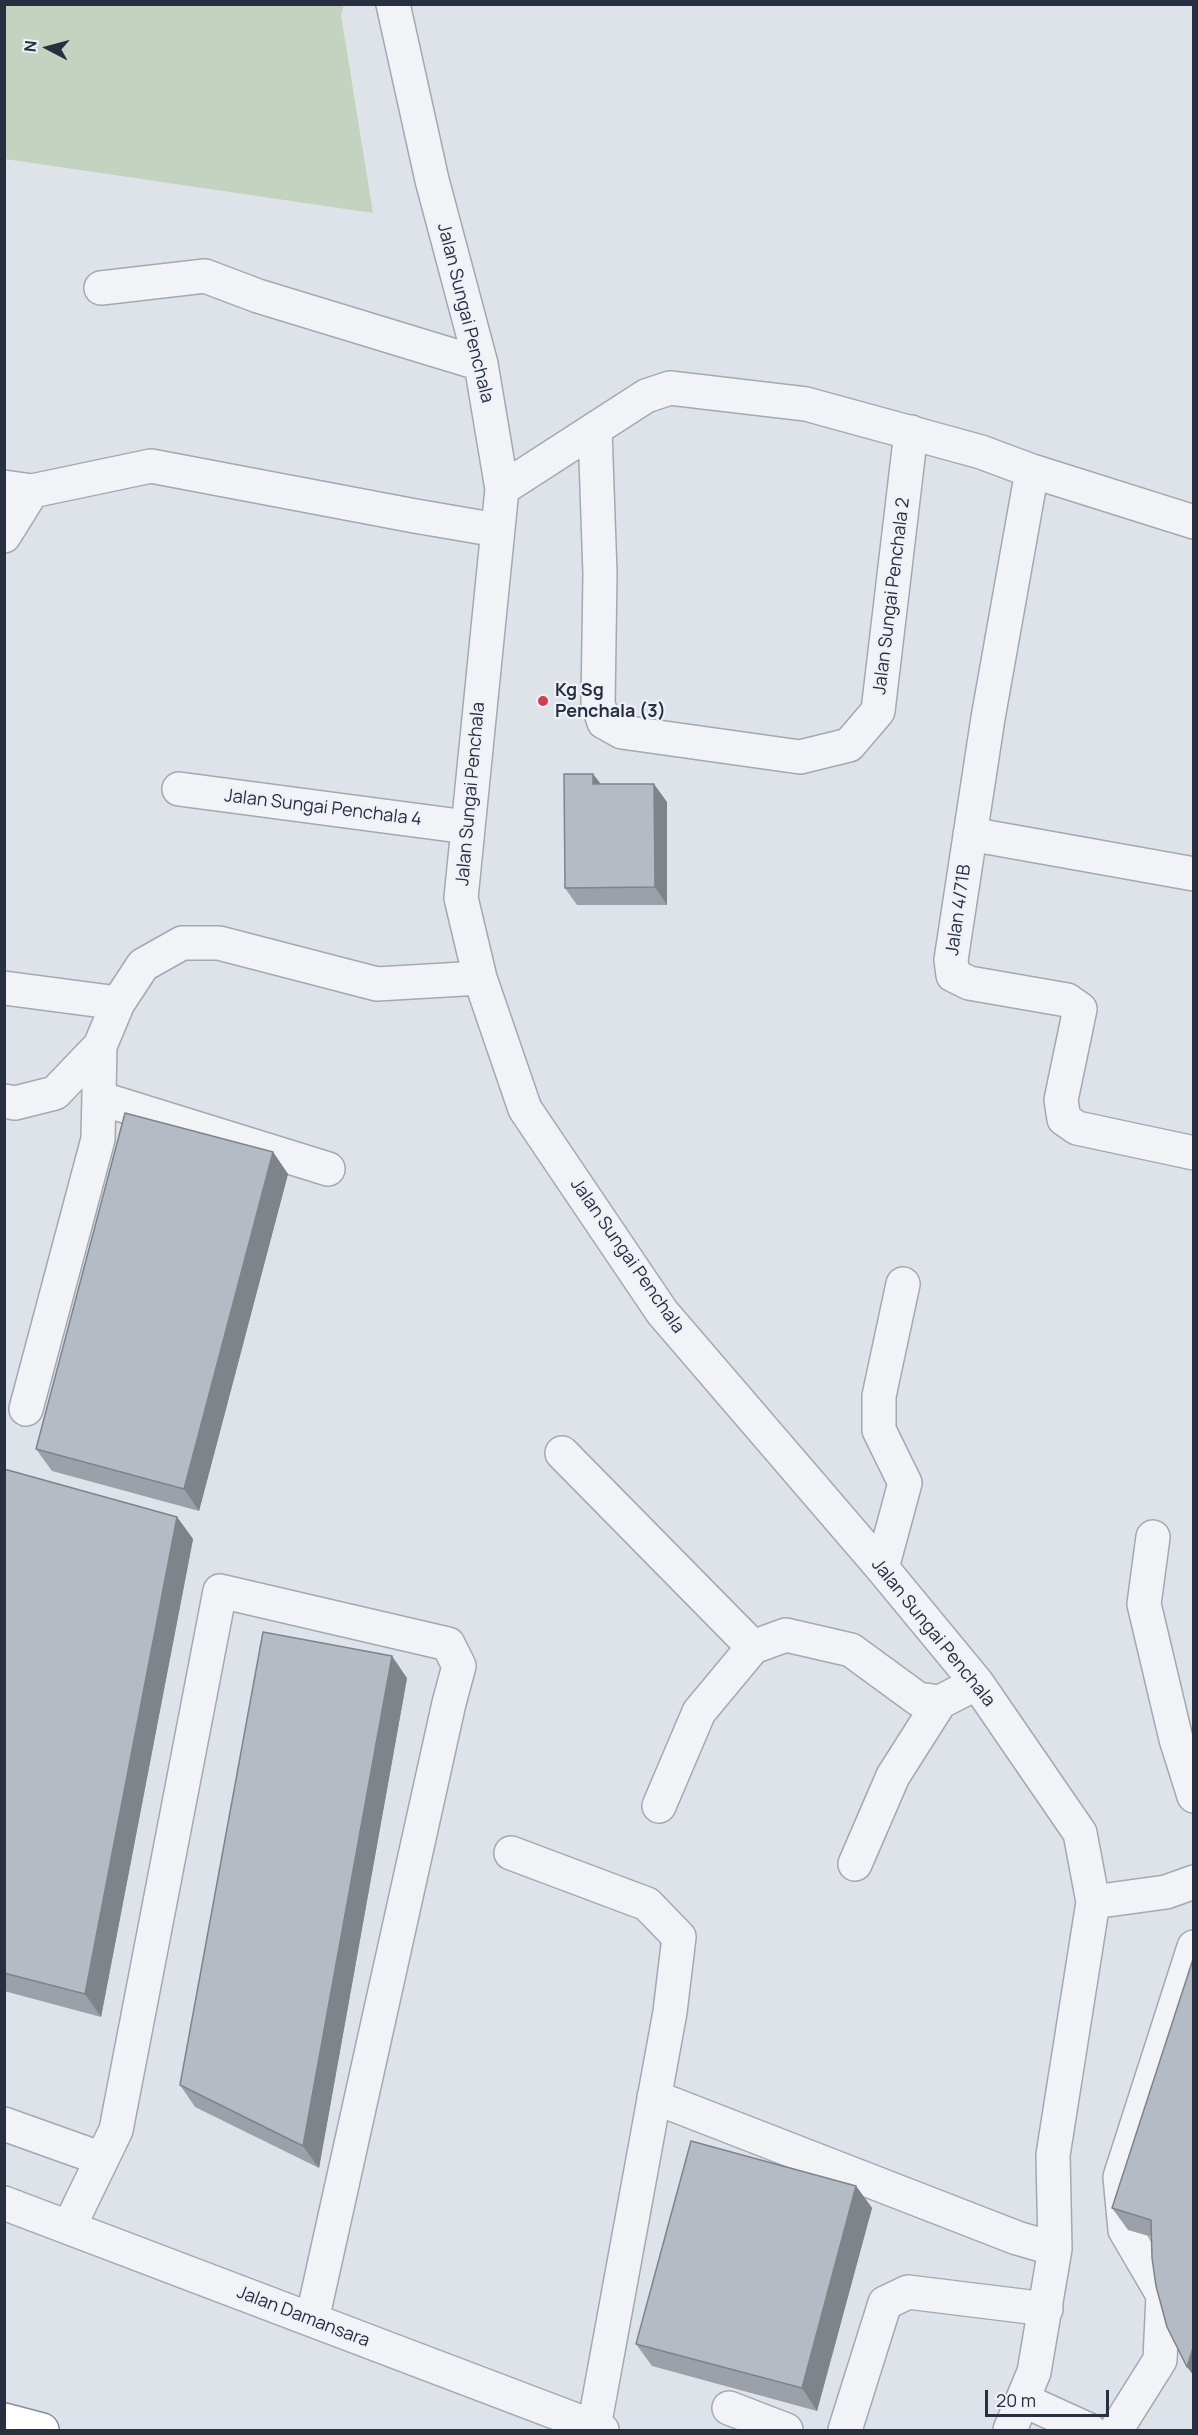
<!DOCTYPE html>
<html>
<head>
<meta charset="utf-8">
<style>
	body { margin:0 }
	#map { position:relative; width:1198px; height:2435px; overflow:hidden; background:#dee2e9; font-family:Manrope,sans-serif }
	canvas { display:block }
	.frame { position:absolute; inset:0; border:6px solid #272f40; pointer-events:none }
	.north { position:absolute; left:18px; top:18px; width:60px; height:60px; -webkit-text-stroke:4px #eef1f6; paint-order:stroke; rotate:276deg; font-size:16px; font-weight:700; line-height:24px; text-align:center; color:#272f40 }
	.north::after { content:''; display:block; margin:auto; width:21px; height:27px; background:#272f40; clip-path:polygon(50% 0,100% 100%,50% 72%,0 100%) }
	.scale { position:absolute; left:985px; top:2390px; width:124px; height:27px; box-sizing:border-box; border:3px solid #272f40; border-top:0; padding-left:8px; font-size:18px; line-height:21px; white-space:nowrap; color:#272f40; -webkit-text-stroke:4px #eef1f6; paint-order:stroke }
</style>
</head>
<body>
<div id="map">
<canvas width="1198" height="2435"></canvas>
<div class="frame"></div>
<div class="north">N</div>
<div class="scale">20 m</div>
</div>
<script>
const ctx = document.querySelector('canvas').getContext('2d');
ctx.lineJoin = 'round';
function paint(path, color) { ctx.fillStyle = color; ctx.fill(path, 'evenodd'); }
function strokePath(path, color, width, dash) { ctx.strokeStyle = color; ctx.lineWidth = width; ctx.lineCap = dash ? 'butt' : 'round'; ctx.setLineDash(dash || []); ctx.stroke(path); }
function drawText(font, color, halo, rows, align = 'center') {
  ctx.font = font + ' Manrope,sans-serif'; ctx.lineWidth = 4.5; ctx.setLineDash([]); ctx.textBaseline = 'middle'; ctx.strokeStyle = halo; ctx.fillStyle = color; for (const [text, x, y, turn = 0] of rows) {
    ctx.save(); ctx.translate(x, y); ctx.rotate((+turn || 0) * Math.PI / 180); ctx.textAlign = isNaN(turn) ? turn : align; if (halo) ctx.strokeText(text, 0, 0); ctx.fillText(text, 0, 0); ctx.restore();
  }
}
const green = new Path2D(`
	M5,4l339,1 -3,10 32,198 -368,-54z`);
const minor = new Path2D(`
	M393,4l39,176 49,184 21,125 -41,409 19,80 45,131 137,203 220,256 95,115 103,150 13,69 -40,253 2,94 -21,123 -24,58
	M101,288l104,-12 53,20 223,68
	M595,430l5,144 -2,130 6,18 18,10 178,25 49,-12 29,-34 33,-279
	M1032,471l-44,247 -37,242 2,15 16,8 98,17 13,9 -19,91 3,19 13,9 117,25
	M4,487l28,4 119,-25 264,50 82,14
	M502,489l144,-93 24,-8 136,16 175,48 51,19 162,51
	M4,536l28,-45
	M179,789l288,38
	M970,834l224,40
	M4,988l114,15
	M99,1098l229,71
	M4,1101l11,2 40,-10 45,-47 18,-43 25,-38 39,-22h37l158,41 103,-6
	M26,1409l72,-270 2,-93
	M562,1453l191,194
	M1153,1537l-9,67 32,135 18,57
	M882,1568l23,-85 -26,-53v-34l24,-112
	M659,1806l40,-94 54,-65 33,-12 65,15 67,49 22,3 37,-19
	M511,1853l136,51 32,33 -9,75 -76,415
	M855,1864l38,-88 47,-74
	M1093,1902l73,-10 28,-10
	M654,2097l363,141 38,11
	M4,2124l98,35 -33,68
	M102,2159l14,-29 104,-539 228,53 11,22 -10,37 -137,617
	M4,2203l598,227
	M1023,2400l66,30
	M729,2408l57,22
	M845,2430l40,-127 23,-11 138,17
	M1116,2430l44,-70 3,-65 -38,-65 -5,-53 74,-230`);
const highway = new Path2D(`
	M4,2420l38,10`);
const wall = new Path2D(`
	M593,774l8,10 66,18v103h-90l-12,-17z
	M273,1152l15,22 -89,337 -147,-40 -16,-22z
	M4,1469l173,48 16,22 -92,478 -97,-26z
	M407,1678l-88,490 -124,-61 -15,-22z
	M1194,1956l-42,281 -24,-7 -16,-22z
	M856,2186l16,22 -55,203 -165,-45 -16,-22z`);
const shadedWall = new Path2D(`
	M593,774l13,17 -13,-7z
	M654,784l13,18v103l-12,-18z
	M273,1152l15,22 -89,337 -15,-22z
	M177,1517l16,22 -92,478 -16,-23z
	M392,1656l15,22 -88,490 -16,-22z
	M856,2186l16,22 -55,203 -15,-23z
	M1194,2345v31l-7,-9z`);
const building = new Path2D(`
	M564,774h29v10h61l1,103 -90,1z
	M125,1113l148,39 -89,337 -148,-40z
	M4,1469l173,48 -92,477 -81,-21z
	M263,1632l129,24 -89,490 -123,-61z
	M1194,1956v389l-7,22 -20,-40 -11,-41 -4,-28 -1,-38 -39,-12z
	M691,2141l165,45 -54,202 -166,-44z`);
const markers = [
	[543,701,6,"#d33e50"]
];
const streetNames = [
	["Jalan Sungai Penchala",465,313,76],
	["Jalan Sungai Penchala 2",892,596,-83],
	["Jalan Sungai Penchala",471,794,-85],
	["Jalan Sungai Penchala 4",323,808,7],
	["Jalan 4/71B",959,910,-82],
	["Jalan Sungai Penchala",627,1256,55],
	["Jalan Sungai Penchala",933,1633,51],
	["Jalan Damansara",303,2317,21]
];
const poiNames = [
	["Kg Sg",555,691],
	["Penchala (3)",555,712]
];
paint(green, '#c4d3bf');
strokePath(minor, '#a3a9b3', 36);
strokePath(highway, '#858fa0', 36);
strokePath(minor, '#f1f3f7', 33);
strokePath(highway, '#fff', 33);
paint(wall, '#9ca1a9');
paint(shadedWall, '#7f838a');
paint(building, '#b5bbc5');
strokePath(building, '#7f838a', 1.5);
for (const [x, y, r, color] of markers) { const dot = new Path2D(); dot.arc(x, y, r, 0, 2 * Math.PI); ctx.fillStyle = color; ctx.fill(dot); strokePath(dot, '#eef1f6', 2); }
drawText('18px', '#272f40', '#eef1f6', streetNames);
drawText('bold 18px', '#272f40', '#eef1f6', poiNames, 'left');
</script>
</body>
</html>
